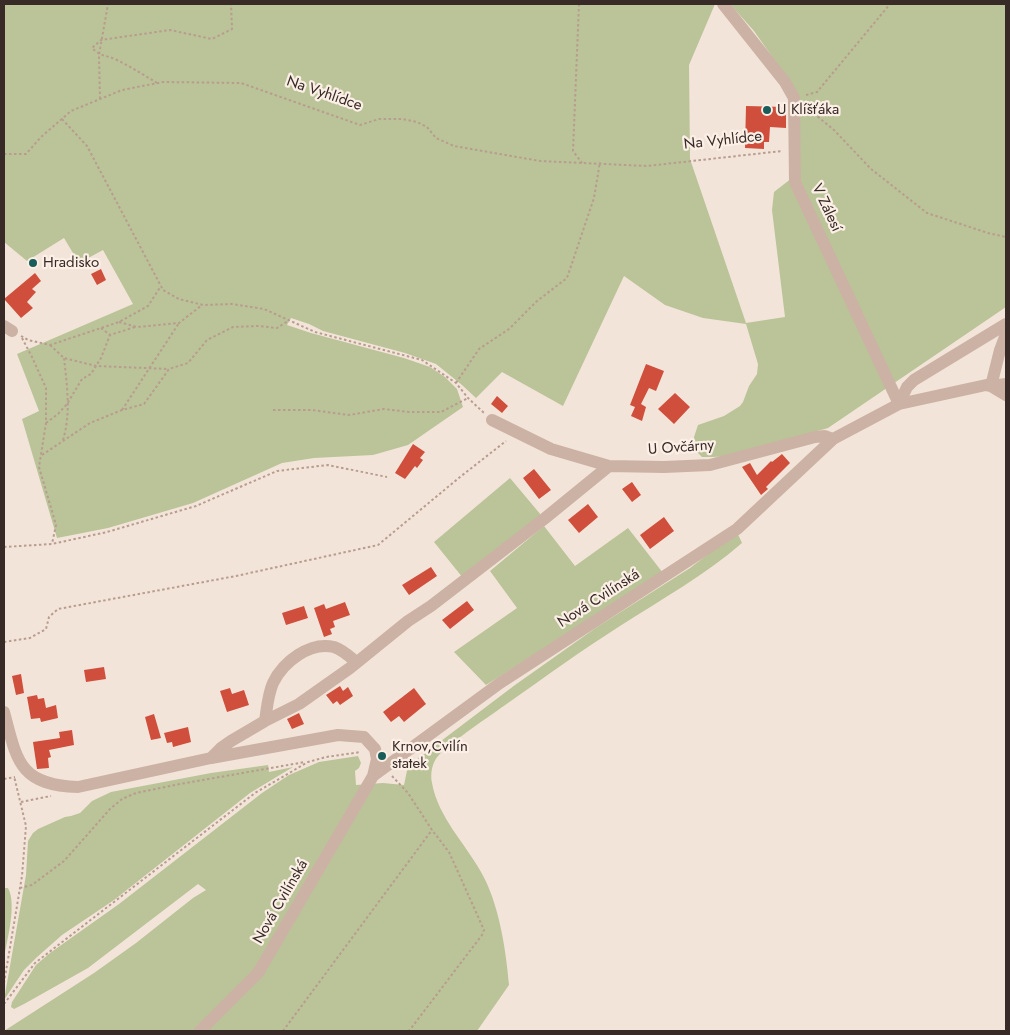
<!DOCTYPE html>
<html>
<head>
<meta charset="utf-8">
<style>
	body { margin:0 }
	#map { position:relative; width:1010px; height:1035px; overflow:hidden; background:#f3e4d9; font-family:Jost,sans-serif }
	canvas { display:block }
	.frame { position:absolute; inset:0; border:5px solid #372a27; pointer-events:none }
</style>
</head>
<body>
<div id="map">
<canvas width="1010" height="1035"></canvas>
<div class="frame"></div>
</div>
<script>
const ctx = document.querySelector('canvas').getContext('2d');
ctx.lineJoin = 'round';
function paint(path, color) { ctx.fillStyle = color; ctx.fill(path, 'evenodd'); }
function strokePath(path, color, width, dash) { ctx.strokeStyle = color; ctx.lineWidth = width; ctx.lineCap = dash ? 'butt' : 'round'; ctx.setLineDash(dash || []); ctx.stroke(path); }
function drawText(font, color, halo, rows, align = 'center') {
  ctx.font = font + ' Jost,sans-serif'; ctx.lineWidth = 4.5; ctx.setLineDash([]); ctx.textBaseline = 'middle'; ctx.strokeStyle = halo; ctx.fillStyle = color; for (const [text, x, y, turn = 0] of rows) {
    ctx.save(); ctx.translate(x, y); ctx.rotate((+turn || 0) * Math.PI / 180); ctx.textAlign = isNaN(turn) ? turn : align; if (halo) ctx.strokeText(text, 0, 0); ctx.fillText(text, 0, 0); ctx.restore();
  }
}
const green = new Path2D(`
	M4,4h711l-26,61 1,94 56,164 39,-6 -13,-107 2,-18 23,-18v-82l-43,-61 -24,-27h276v303l-178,121 -98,28 -17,1h-11l-7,-7 -1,-13 4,-12 26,-9 16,-10 3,-4 6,-16 8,-12 1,-10 -12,-40 -43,-6 -38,-13 -41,-29 -61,130 -61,-34 -26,26 -14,-13 -26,-21 -31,-11 -82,-22 -14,-7 -18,-6 -4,7 24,8 93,25 26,9 15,10 12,12 6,18 -55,38 -35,10 -59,3 -32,5 -89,40 -85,25 -51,10 -35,-119 17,-8 -22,-57 116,-50 -30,-54 -24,13 -15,-25 -37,23 -23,-19z
	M510,478l31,37 -78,63 -29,-36z
	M544,526l31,40 53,-38 35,45 -177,112 -32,-33 63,-44 -27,-37z
	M737,532l5,11c-37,32 -80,56 -122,83 -38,24 -75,51 -112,77 -18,13 -37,25 -55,40 -4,3 -10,7 -14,12 -7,7 -9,19 -7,28 6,34 33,60 49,89 18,31 25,78 28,113l-32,46h-473l90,-58 42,-30 57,-45 13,-8 -8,-6 -110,84 -64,36 -10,5 -3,-2 1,-5 24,-37 14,-12 69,-49 143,-111 27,-18 30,-13 39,-6 3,7 -2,5 -4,3 1,14 27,-2 21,2 4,-19 107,-81 82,-58 93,-59z
	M268,765l1,7 24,-5 -43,26 -136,107 -52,35 -26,23 -12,12 -20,30 22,-125 2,-34 5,-8 5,-4 27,-12 6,-1 9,-3 12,-12 19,-9 100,-19z
	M4,888h4c9,16 -1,52 -4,70z`);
const building = new Path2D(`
	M746,106l40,1v21l-16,-1 -1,15h-5v7l-19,-1z
	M101,269l5,11 -9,5 -6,-11z
	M35,273l6,8 -9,8 4,3 -9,10 6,6 -12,10 -17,-19z
	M646,364l18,7 -8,20 -7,-3 -8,16 5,3 -4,14 -11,-5 4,-9 -5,-2z
	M675,393l15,14 -16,17 -16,-15z
	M497,396l11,10 -6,7 -11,-9z
	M413,444l12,8 -5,6 3,2 -6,8 -2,-2 -10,13 -10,-6z
	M782,454l8,9 -24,24 2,2 -7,6 -19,-28 8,-4 7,12 14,-14 1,1z
	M534,469l17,21 -12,9 -16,-21z
	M632,482l9,13 -9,7 -10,-13z
	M588,504l10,13 -19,16 -11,-13z
	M664,517l10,14 -24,18 -10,-14z
	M431,567l6,9 -28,19 -7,-10z
	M467,601l7,9 -24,19 -8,-9z
	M345,602l5,13 -17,6 2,6 -5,2 2,5 -8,3 -10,-29 10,-4 2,5z
	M304,606l4,12 -22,7 -4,-12z
	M104,667l2,12 -20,3 -2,-12z
	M21,674l3,19 -8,2 -4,-19z
	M340,686l3,5 5,-4 5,9 -13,9 -3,-4 -4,3 -7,-9z
	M230,688l2,6 12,-4 5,15 -22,7 -7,-21z
	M414,688l12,16 -22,18 -5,-6 -8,6 -8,-10z
	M37,695l1,4 6,-1 2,10 10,-3 2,13 -17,4 -1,-4 -9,1 -4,-22z
	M299,713l5,11 -12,5 -5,-10z
	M154,714l7,24 -10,2 -6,-23z
	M188,727l3,15 -18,5 -1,-5 -5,1 -3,-10z
	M72,730l2,15 -25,5 2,7 -3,1 1,10 -12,1 -4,-27 27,-4 -1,-6z`);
const path = new Path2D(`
	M579,4l-6,147 9,12
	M157,83c-13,-8 -26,-16 -40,-23 -10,-5 -16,-3 -25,-12l9,-8 69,-10 42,9 20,-10 -1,-25
	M806,95l11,-3 73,-88
	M100,99l-1,-44 9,-51
	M806,107l28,23 37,39 56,44 61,20 18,4
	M62,119l25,27 76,144 16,9 24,6 29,-1 32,5 51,23 107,28 34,23 12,15 16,15
	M4,154h22l15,-17 30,-26 51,-21 41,-8 78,1 119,42 19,-6h23l15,3 10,5 9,11 18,8 86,15 107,5 135,-15
	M119,322l18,5 42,-4 23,-18
	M101,328l9,7 25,-8
	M21,336l7,4 22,5 69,-23 29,-16 13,-20
	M22,338l10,19 14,31v35l-7,44 17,58 -4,19
	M50,345l14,13 32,8 73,3
	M456,383l23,-34 30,-20 28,-28 30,-23 27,-80 6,-36
	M122,410l57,-87
	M273,410h39l37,5 35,-6 25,3h32l27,-14
	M46,423l12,-9 9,-10 15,-25 9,-5 10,-16 9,-23
	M63,440c8,-26 4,-55 1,-82
	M42,455l48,-32 32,-13 22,-6 25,-35 19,-6 19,-23 26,-13 25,-1 19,2 11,-7
	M4,547l48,-3 55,-12 89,-26 81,-35 51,-6 59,12
	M4,642l26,-4 16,-9 3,-12 9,-8 178,-33 142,-31 82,-68 46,-36
	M392,776l16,17 24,37 17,22 35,78 -2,5 -73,96
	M4,779l11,-2
	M21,802l30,-6
	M20,888l12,-3 32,-24 46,-52 12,-10 14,-6 44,-9 125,-22
	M4,983l18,-107 4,-50 -12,-50
	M4,1004l31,-41 220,-170 53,-31 18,-5 35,-5
	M283,1031l149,-201`);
const minor = new Path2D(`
	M723,4l62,78 9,16 1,84 104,222
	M4,326l8,5
	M1006,334l-6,16 -9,36 15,-2
	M899,404l8,-17 7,-7 92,-56
	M492,420l59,29 58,17 55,1 46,-2 105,-28 10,-1 8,3
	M4,712c13,49 15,73 74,75l133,-29 127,-23 26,2 11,12 2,10 -4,17 -115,197 -58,58
	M265,721c2,-13 3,-27 8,-38 10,-21 37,-42 61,-36 9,3 15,9 22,15
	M211,758l10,-10 10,-7 34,-20 34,-17 51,-36 58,-47 23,-15 113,-87 65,-53
	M373,776l127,-93 237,-154 96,-90 66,-35 87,-19 5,1 15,9`);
const markers = [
	[767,110,5,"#195c59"],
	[33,263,5,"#195c59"],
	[382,756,5,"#195c59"]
];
const streetNames = [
	["Na Vyhlídce",324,94,19],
	["Na Vyhlídce",723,141,-6],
	["V Zálesí",826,208,65],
	["U Ovčárny",681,448,-4],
	["Nová Cvilínská",599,599,-33],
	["Nová Cvilínská",281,902,-60]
];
const poiNames = [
	["U Klíšťáka",777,110],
	["Hradisko",43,263],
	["Krnov,Cvilín",392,747],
	["statek",392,764]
];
paint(green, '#bac498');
paint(building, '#cf4f3c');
strokePath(path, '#b89c8f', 2, [2.5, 2.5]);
strokePath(minor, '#ccb2a4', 12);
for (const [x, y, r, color] of markers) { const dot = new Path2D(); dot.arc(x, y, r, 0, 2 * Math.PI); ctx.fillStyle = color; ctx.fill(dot); strokePath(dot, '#fbefe6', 2); }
drawText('15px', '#372a27', '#fbefe6', streetNames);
drawText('15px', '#372a27', '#fbefe6', poiNames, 'left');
</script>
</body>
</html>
